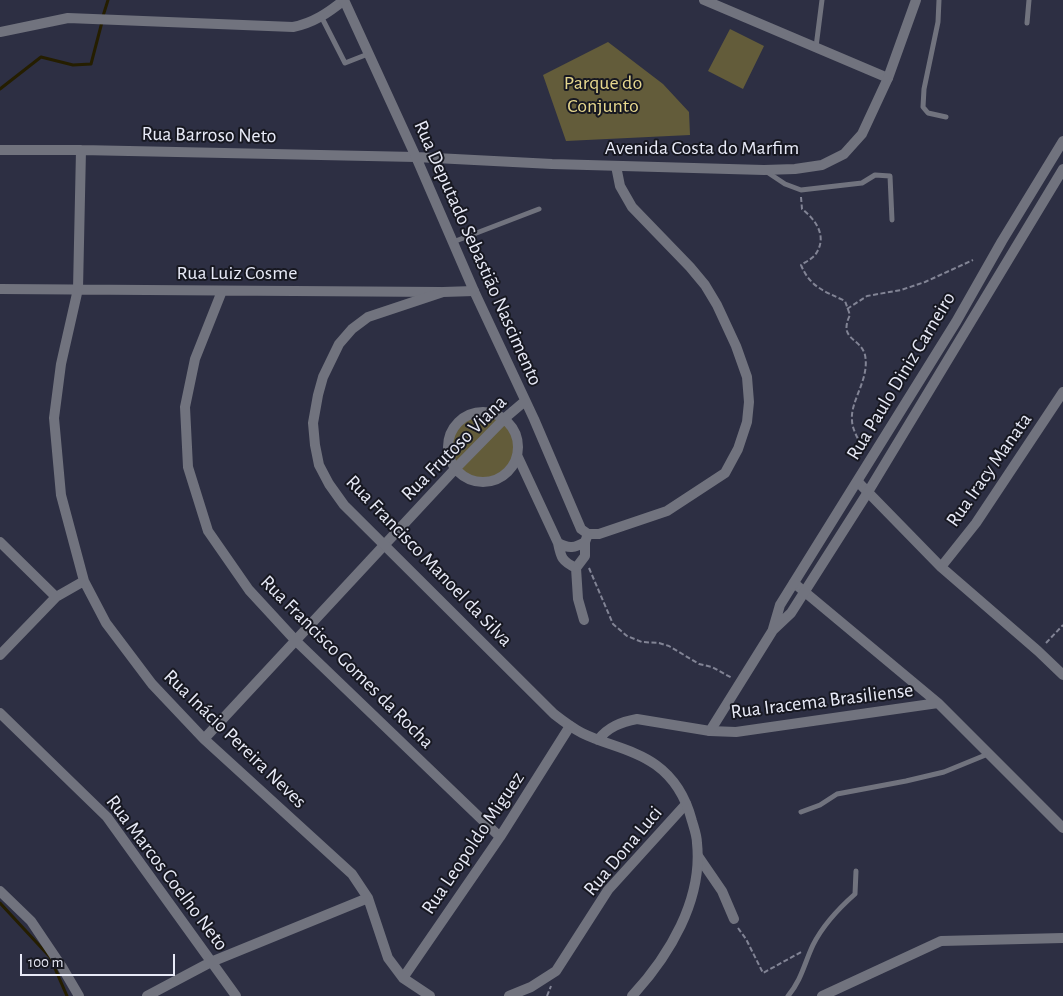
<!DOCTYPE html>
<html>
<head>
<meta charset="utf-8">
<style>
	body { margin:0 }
	#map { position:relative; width:1063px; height:996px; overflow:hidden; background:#2d2f43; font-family:"Alegreya Sans",sans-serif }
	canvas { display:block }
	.scale { position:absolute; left:20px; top:954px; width:155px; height:22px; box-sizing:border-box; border:2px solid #e8eaf7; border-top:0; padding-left:6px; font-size:15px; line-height:18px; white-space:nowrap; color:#e8eaf7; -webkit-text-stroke:4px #171821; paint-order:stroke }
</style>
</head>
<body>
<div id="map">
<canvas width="1063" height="996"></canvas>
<div class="scale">100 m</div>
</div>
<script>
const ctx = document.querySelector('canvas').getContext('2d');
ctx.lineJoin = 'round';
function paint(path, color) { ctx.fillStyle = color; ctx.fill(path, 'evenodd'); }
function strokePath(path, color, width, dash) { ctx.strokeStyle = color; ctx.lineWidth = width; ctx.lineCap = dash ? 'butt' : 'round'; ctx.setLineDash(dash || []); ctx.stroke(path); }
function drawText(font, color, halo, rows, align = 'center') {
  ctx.font = font + ' "Alegreya Sans",sans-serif'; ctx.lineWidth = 4; ctx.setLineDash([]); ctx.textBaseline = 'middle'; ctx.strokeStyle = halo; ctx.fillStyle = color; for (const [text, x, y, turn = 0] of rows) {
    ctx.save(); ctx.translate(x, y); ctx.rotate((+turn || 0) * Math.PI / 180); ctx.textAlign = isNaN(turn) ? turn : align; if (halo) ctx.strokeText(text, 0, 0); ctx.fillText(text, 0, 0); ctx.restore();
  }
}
const green = new Path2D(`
	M730,29l34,17 -21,43 -35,-18z
	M608,42l55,42 26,28 1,23 -124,6 -23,-66z
	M448 447a35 35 0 1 1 70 0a35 35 0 1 1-70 0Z`);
const stream = new Path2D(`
	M103,16l5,-16
	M0,89l41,-32 32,8 18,-1 11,-42
	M0,903l50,54 17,39`);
const path = new Path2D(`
	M801,197l1,12c13,10 25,26 15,43 -3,6 -10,9 -16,13 9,22 23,26 44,36l5,14c-12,25 10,22 15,40 5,24 -15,46 -13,65 0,9 6,18 9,26
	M847,309l20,-13 34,-6 24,-8 48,-22
	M589,568l24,56 14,12 15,6 17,1 10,3 30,18 13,3 20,11
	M1046,643l17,-18
	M738,928l8,11 17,34 40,-22
	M547,996l4,-10`);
const service = new Path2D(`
	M939,0l-1,22 -14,67 -1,18 5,6 18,4
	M321,16l24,47 23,-9
	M1027,23l2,-23
	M816,47l6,-47
	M767,172l18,12 16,6 61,-7 13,-8 15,1 2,44
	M453,242l86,-33
	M801,812l19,-7 17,-11 69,-13 38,-9 44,-18
	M788,996c14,-17 16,-32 25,-51 10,-20 25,-36 42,-51l1,-23`);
const minor = new Path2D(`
	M704,0l184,78
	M0,32l68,-14 225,9c20,-4 35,-14 51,-27
	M0,150h81l335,7
	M81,150l-3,139 -17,75 -7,54 7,77 23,86 22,42 46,61 52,55 148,135 16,24 20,60 15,20 27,18
	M0,289l441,3
	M222,291l-27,68 -10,48 3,60 20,64 41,59 47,51 204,196
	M474,291l60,128 47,110 7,5h11l68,-23 58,-38 13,-24 9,-27 2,-20 -2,-25 -11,-31 -19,-41 -12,-20 -15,-18 -58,-60 -12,-21 -4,-20
	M448 447a35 35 0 1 1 70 0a35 35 0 1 1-70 0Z
	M517,455l41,88c3,15 4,18 18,25l2,31 6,21
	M858,482l83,85 97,84 25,24
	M0,542l56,55
	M558,543c11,6 17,5 27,-1l3,-8
	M941,567l35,-44 87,-131
	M576,568l9,-12v-14
	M794,583l144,120 125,125
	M0,655l56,-58 28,-16
	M0,713l107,104 129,179
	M710,731l26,1 202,-29
	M204,739l251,-270 50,-51 20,-17
	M698,856l24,35 12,28
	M0,891l31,30 31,46 17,29
	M403,978l97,-141 70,-111
	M147,996l64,-34 157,-64
	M509,996l22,-9 25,-16 52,-81 78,-86
	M822,996l119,-55 122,-3`);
const tertiary = new Path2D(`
	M344,0l72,157 58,134 -31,1 -75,25 -16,12 -13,15 -16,33 -5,18 -5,28 2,22 4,20 10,19 15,21 210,209c9,7 18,14 28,19 24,12 52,16 74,32 18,13 30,33 36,56 2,7 5,15 5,22 6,57 -28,113 -65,153
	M416,157l136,7 212,6 31,-1 27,-4 22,-11 18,-20 26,-56 28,-78
	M773,629l7,-24 176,-283 46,-81 61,-100
	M598,740c10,-13 23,-18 39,-21l73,12 63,-101 18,-17 77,-121 195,-323`);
const parkNames = [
	["Parque do",603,83],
	["Conjunto",603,106]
];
const streetNames = [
	["Rua Barroso Neto",209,135,1],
	["Avenida Costa do Marfim",702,148],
	["Rua Deputado Sebastião Nascimento",478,253,66],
	["Rua Luiz Cosme",237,273],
	["Rua Paulo Diniz Carneiro",901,376,-59],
	["Rua Frutoso Viana",454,448,-45],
	["Rua Iracy Manata",989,470,-55],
	["Rua Francisco Manoel da Silva",429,561,46],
	["Rua Francisco Gomes da Rocha",347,662,45],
	["Rua Iracema Brasiliense",822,701,-7],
	["Rua Inácio Pereira Neves",235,739,44],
	["Rua Leopoldo Miguez",473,843,-56],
	["Rua Dona Luci",623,851,-50],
	["Rua Marcos Coelho Neto",167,873,53]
];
paint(green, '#635c3a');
strokePath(stream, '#251e00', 3);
strokePath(path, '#828495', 2, [5, 2.5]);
strokePath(service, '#71737e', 5);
strokePath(minor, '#71737e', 10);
strokePath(tertiary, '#71737e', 10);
drawText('20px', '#e6d78e', '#171821', parkNames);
drawText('20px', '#e8eaf7', '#171821', streetNames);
</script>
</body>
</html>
